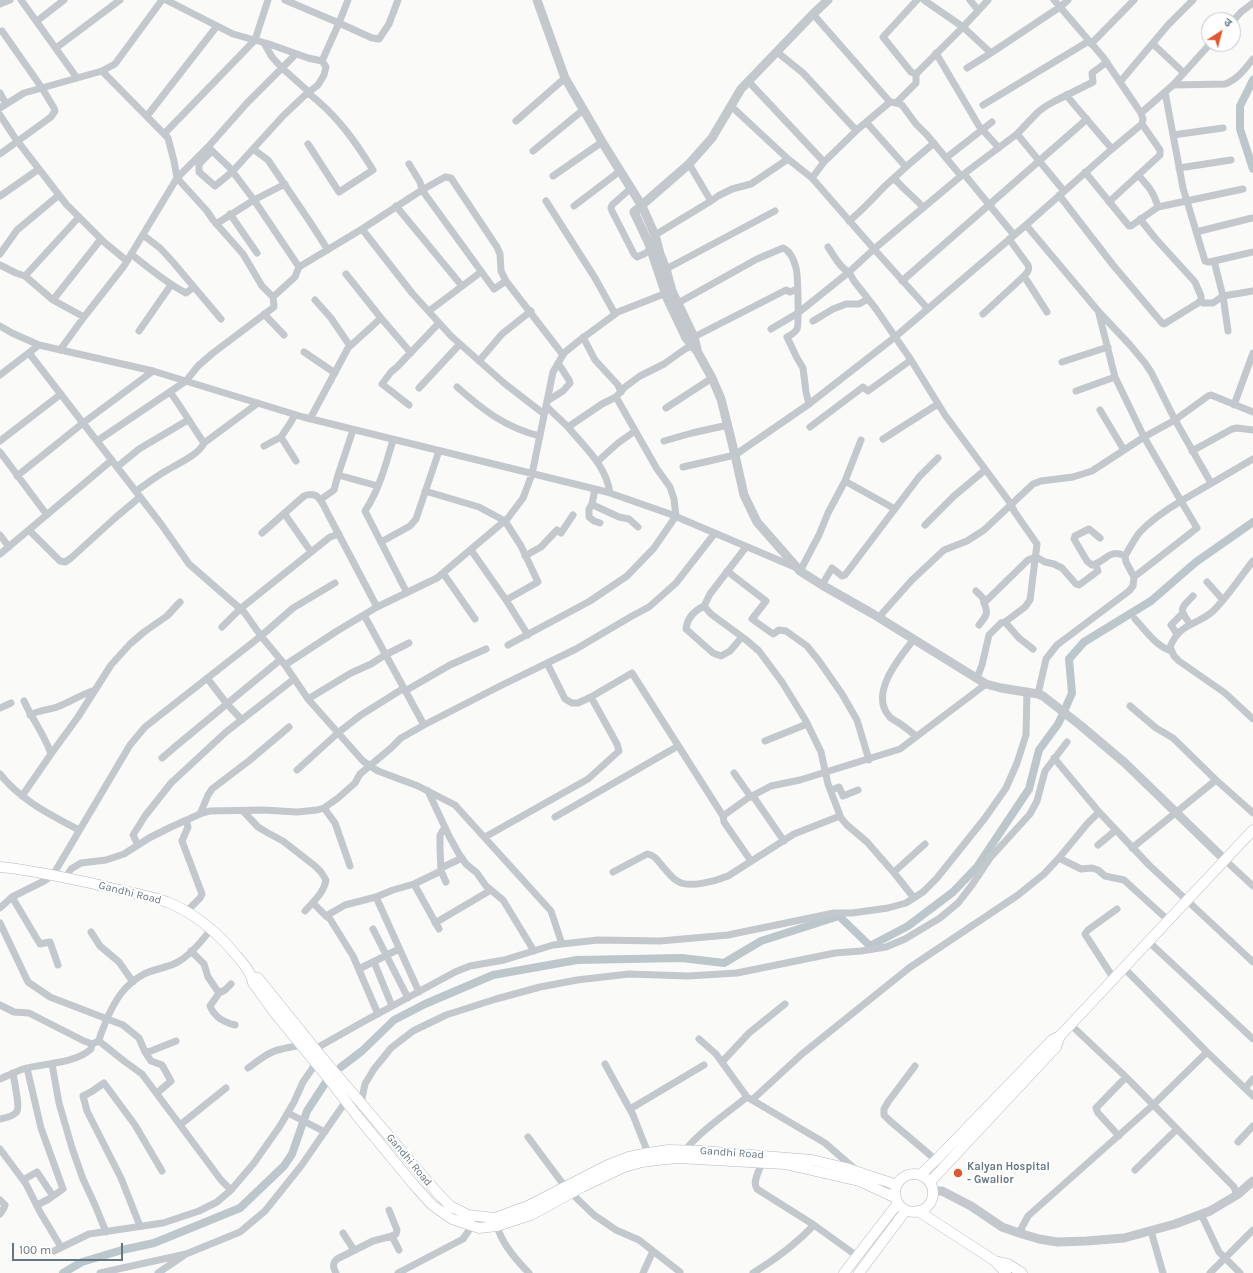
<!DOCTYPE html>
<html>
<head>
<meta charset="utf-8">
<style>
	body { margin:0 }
	#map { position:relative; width:1253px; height:1273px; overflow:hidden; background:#fafaf8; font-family:Karla,"Noto Sans Devanagari",sans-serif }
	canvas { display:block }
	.north { position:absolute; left:1201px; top:12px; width:40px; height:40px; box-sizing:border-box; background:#fff; border:1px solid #c1c8cd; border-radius:50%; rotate:36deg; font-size:11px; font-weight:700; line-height:16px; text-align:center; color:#657683 }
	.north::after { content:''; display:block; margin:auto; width:14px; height:18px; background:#e4572e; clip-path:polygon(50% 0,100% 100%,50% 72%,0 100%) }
	.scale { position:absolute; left:12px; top:1243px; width:111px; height:18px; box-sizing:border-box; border:2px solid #657683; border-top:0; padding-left:5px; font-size:12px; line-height:14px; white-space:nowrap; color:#657683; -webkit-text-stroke:3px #fff; paint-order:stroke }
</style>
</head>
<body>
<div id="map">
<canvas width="1253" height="1273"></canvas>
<div class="north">उ</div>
<div class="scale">100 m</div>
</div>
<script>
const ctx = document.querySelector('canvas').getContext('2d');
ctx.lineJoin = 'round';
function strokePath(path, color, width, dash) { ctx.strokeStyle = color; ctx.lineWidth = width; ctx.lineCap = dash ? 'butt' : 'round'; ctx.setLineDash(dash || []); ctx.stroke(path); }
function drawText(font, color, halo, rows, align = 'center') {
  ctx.font = font + ' Karla,sans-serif'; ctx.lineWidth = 4; ctx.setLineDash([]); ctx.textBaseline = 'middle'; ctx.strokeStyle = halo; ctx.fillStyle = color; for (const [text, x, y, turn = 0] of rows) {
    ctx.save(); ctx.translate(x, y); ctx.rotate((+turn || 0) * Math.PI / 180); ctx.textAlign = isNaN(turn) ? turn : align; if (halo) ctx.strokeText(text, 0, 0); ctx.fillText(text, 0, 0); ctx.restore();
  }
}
const canal = new Path2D(`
	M1253,80l-13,26v23l13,40
	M341,1067l21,-16 32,-31 31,-16 68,-29 84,-15 105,-2 42,5 37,-22 78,-25 31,30 38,-20 45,-34 24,-25 52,-78 10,-39 19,-26 4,-8 10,-23 -3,-34 15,-17 67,-41 45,-39 57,-40
	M63,1273l19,-11 40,-12 32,-7 86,-35 44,-42 8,-12 15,-43 19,-29`);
const minor = new Path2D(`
	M21,0l56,78
	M166,0l67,34 36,10 39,14 14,3
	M285,0l54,23 9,-23
	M917,0l-34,37 28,35 5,2 47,-47 28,26 69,-46 8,-7
	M924,0l39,27 25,-27
	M970,0l8,10
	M0,4l10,-4
	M37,21l27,-21
	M1233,21l8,-9 12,-9
	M264,43l8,14 10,11 27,24
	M1091,44l43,-44
	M1153,44l31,29
	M56,48l64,-48
	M777,52l26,21 51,55 4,1 32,-27
	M936,53l43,73 20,22
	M967,68l24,-15
	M102,71l13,-7 47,-64
	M749,82l75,80 -12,16 62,71 87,-73 -34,-41 -11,-11 -14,-19 -5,-2 -7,-1 -77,-88
	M1120,82l48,-57 25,-25
	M1173,85l52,-1c12,-4 20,-15 28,-25
	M1165,92l18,96 22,73 3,1 6,-1 1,4 8,31 5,35
	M0,93l6,11
	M1066,95l46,54
	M896,103l20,-20v-9
	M983,105l106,-64
	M731,106l57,53 24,19
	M0,108l24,-15 78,-22 66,67 6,23 3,17 -53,88 -40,51 -31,-17 -28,-24 -9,-3 -16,-8
	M1141,113l32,-28 37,-41
	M0,115l15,23 51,66 38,38 23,19
	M147,116l70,-90
	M516,121l49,-43
	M866,122l40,45
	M164,134l91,-94 13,-40
	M1017,134l47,57
	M1173,135l50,-7
	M308,144l31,48 34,-22c-18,-29 -37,-56 -65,-77
	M253,149l15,11 42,62 18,28
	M212,151l-13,13v8l16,14 17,-14 51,-56 21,-20 14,-11 6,-10 2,-8 -4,-6 17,-38 33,15 7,1 10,-15 9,-24
	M533,151l50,-41
	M0,154l51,-37 4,-6 -1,-3 -12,-20 -40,-57
	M946,158l46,-36
	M824,162l34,-33
	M409,164l11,18 2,8 23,-13 6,1 46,69 3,7 1,17 5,10
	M1179,168l52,-8
	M1085,172l44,54h2l27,-19 85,-18
	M964,174l50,61
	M1138,175c10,11 16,17 20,32
	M553,176l49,-34
	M961,176l56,-42 21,-22 8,-6 9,-5 38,-19 -1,-9 15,-11
	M894,178c9,11 20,19 29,29
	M631,188l-19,17 -1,3 1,3 22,43 3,3 7,-3 7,-5
	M1059,195l54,70 49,58 2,1 34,-21 3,-3v-4l-6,-14 -40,-44 -15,-19
	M0,196l39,-27
	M546,201l49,77 20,36
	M711,201l7,-5 14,-7 19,-5 37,-25
	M1109,202l51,-47v-5l-18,-26
	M396,206l66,80
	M574,206l46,-35
	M230,214l27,39
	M849,221c14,-11 24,-23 36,-35 16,-15 32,-29 49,-43
	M216,224l38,-24 31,-16
	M1026,225l73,87 31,33 15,18 6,9 24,48 36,63
	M1196,232l56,-14
	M143,235l17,13 12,13 49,58
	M655,235l56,-34 -22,-37
	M0,254l17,-24 42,-35
	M131,254c18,14 35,29 55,39l8,-6
	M1214,261l39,-9
	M299,267l63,-38
	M666,269l109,-58
	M25,276l54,-59
	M1024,276l23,36
	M902,281l185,-162
	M273,297l-11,-11 -19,-32 -30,-34 -6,-9 -30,-33 31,-31 39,-44 49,-49
	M53,300l48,-61
	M315,300l16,18 19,28
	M1201,300l2,3h10l10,-7 30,-5
	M678,303l79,-44 26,-11c8,3 11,12 13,20 2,5 3,57 1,61 -2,4 -6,6 -10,8l10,21 6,10 3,24 3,12
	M928,309l-54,-60 -25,23 5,9 22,28 35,51 34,55 66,89 3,7 23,33 -7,56 -5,7 -20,15
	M429,311l52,-39
	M264,314l20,21
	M983,314l41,-38c3,-3 6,-6 4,-11l-19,-26
	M1099,314l16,63 29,60 37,64 72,-42
	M381,318l30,35
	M813,321l20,-12 13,-5h13l9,-5
	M0,326l12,7 27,12 114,26 150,46 304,75 63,22 127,54
	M771,329l27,-16 51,-41c-9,-4 -15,-16 -21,-25
	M139,331l32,-46
	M583,337l12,23 23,25 3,7
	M690,339l96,-49 4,2 7,-3
	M60,350l24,-33
	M304,352l31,21
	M29,353l132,171 28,40 55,48 17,24 24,29 23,34 55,62 15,10 40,15 37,19 96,106 11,33
	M479,361l23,-27 29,-23
	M1062,362l46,-15
	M0,375l39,-30
	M457,387c26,23 49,41 83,49
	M419,388l40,-43
	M1076,391l39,-14
	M170,392c12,16 22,34 34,51l54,-40
	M616,397l9,-10 15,-11 24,-12 21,-15 10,-5
	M547,401l16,-10 7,-8 -1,-3 -11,-17
	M409,405l-27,-21 9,-12 6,-5 42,-44
	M1234,405l19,-52
	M546,406l22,21
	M666,408l46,-30
	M1100,410l24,40
	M544,414l-40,-31 -53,-47 -39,-43 -50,-64 60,-39 72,99 12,-8 57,74
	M295,415l-6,10 -8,12 15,24
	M310,419l38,-71 33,-30 -35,-44
	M810,427l53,-40 5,4 43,-31
	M353,430l-15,45 40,11
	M883,439l55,-35
	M393,440c-7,24 -14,50 -28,71l42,82
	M0,441l61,-47
	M97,441l89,-60 12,-15 15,-13 61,-46 -1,-10 22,-20 4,-10 -45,-67 -24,-32 -22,-21
	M664,441l28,-8 36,-8
	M264,446l17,-9
	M1192,451l40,-22 5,-1 16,2
	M0,452l47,63
	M597,462l21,-19 17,-12
	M117,467l22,-18 49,-29
	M683,467l52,-12 74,-51 86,-67 131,-112 86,-76 30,-25 1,-5 -2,-6 -38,-56 -49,-57
	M17,476l66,-53 70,-52
	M845,481l50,28
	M595,489l-3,15 1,1 26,12 10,2 9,8
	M136,491c9,-6 18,-13 28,-19 11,-7 35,-17 40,-29
	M425,491l54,16 26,14 16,25 17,36 -32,18 -35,-50
	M320,500l14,-10 4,-15
	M592,504l-3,5v8l5,4 6,2
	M284,513l25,36
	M925,525l29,-29 31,-26
	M29,530l31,31 5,1 6,-4 44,-40 25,-21
	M262,533l42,-37c15,-6 18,7 24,18l49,93
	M0,535l9,12
	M1100,538l-11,-9 -14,7 -1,3 13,22 5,4c14,-3 17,-17 33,-9
	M381,542l29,-16 6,-7 23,-68
	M746,547l-36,47 -6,12 7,8 34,25 14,12 23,31 24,39 15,31 7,32 13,34 6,7 20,17 28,32 19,24
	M0,554l112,-94
	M525,556l16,-9 16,-17 4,3 12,-18
	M1253,561c-13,16 -26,37 -41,51 -17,14 -32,11 -42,35l4,9 5,5 46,32 28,26
	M727,571l39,30 -14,18 21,15 6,-4 7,1 21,15 12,15 23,33 15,26 12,40
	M800,571l19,-36 9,-22 17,-32 16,-41
	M443,573l32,46
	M1207,582l16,18
	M822,585l10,-17 10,8 3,-1 74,-98 19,-19
	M976,591l7,7 1,5
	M506,600l22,35
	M704,606c-10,5 -17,13 -18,23l27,24 8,3 9,-5 12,-14
	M879,617l33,-37 32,-30 23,-9 17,-11 49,-46 8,-3 32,-4 19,-6 52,-34 31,-17 33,-24 3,-1 42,17
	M1135,619c11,12 20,26 36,32
	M1190,624c-11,-15 -10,-15 3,-28
	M979,625c7,-9 10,-11 5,-22l44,-43 8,-3 9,5 9,2 8,4 14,16 3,1 19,-14 -2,-6
	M222,627l18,-18 90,-72 9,-3
	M1177,634l-6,-9 11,-11
	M914,639c-14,18 -45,54 -25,77 2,3 7,5 10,7 6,4 12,9 17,13
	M508,645l82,-44 37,-25 27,-28 22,-32 -2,-17 -4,-12 -13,-18 -41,-72 -14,7 -34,23c17,21 38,38 42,66
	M547,663l18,36 7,4h6l13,-6 41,-24 91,143 1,6 27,39
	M285,665l52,-34 40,-24 60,-29 71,-60 15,-20 9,-24 21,-102 11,-19 16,-13 38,-28 51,-20
	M207,678l20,26 15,16
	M977,678l5,-13 7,-30 12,-12 4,-1 14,16 14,11
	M405,691l45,-26 36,-16
	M1038,694l8,-35 11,-14 72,-54 4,-5 1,-9 63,-49 -16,-27c-15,9 -29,18 -41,31 -6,7 -10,16 -15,24l1,6 8,15
	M308,699l43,-26 20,-9 14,-9 24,-12
	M24,701c8,18 21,34 27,53
	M1130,706l26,22 17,10 43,42 37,33
	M0,708l11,-5
	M30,715c9,-5 19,-5 27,-8 13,-5 25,-13 38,-17
	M424,725l76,-39 76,-37 56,-33 17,-9 27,-24 39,-50
	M765,741l42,-17
	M162,758l14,-12 104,-86
	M1054,758l45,54 50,53 104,97
	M297,770l42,-38 22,-17 43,-27
	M734,773l17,24
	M0,774c20,26 51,41 79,56
	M831,790l8,-3 4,9 15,-6
	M428,791l21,45 10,18 7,10 11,9 9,13 17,14 31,51
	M22,796l29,-42 27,-37 33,-52 19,-21 14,-12 23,-16 13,-14
	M753,796l31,45
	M324,808l14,-10 17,-15 5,-9 31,-26 10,-10 23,-13 -60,-110
	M243,811l15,16 10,6 15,8 32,25 6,6 5,8c-2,13 -13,22 -21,31
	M200,814l8,-19 4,-6 38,-29 39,-33
	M723,816l25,-18 23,-12 29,-6 100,-31 86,-65
	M555,817l123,-71
	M445,827l-5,8v13l1,23 5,11
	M485,837l103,-58 31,-28 -2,-7 -26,-47
	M138,845l-5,-10 12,-19 26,-33 55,-51 68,-53
	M1098,845l18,-15
	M1132,848l84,-68
	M1059,858l22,11 11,-1 6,2 7,6 19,4 45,41
	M1225,860l28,26
	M441,868l21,-10
	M613,872l34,-18c8,1 11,7 16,13 5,5 9,12 16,15 11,6 37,-1 49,-6l66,-42 46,-18
	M894,872l31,-28
	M53,875l77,-130 15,-18 116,-91 32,-28 42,-25
	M66,877l5,-8 10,-6 25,-3 18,-6 25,-16 22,-11 29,-13 10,-3 53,-1 34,2 20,-2 7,-2 11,15 15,43
	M12,897l32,-16 3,-2 2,-5
	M376,897l43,95
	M313,903l13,13
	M0,908l12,-11 28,47 10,-2 8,23
	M186,912l14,-14 2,-4 -20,-53 6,-14 -2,-7
	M0,923l28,59 22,15 73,28 16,13 6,14 6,-1 25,-10
	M435,923l56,-33
	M373,929l35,69
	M439,929l-25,-45 27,-13
	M91,932l9,14 19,16 14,20
	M1149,942l104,97
	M191,951l13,13 4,13 11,16 -9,13c5,12 14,16 25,19
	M374,962l18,44
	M1124,968l83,84 46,44
	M359,969l40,-20
	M1114,979l-29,-45 3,-4 29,-21
	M219,993l6,-3 6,-6
	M0,1005l14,7 15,1 55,28 8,3 7,-3
	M378,1014l-25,-58 -23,-37 -4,-3 19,-11 31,-8 17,-7 21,-6
	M1071,1025l55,52 108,110 3,8
	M699,1039l17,15 31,43 78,46 31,27
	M315,1049l46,-26 94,-51 15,-6 34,-6 49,-15 45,-5 62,1 68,-6 106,-22h18l36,-5 18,-5 17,-11 14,-14 48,-60 21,-30 11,-25 9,-28 1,-44
	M145,1052l6,9 11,4 9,16 -14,12
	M722,1062l27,-29 36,-29
	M52,1064l7,39 13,45 11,31 12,26 11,27
	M605,1064l28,51 15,38
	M915,1066l-27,36 -4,7v6l6,6 46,39
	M27,1068l14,60 22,61 -14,10 -12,6
	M248,1068c10,-7 21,-17 34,-19 7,-2 13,-2 19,-4
	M0,1079c7,-3 15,-7 23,-10 20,-6 52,-5 68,-20l1,-5
	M1245,1088l8,-9
	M752,1100l50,-46 107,-86 109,-73 26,-21 15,-16 28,-34 12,-12
	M361,1103l4,-19 9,-15 17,-21 22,-17 33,-16 50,-16 44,-12 37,-7 52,-6 59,2 49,-3 98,-20 26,-2 25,-4 19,-8 35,-21 18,-15 14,-18 18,-27 40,-44 7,-13 8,-30 22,-29
	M630,1109l74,-44
	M288,1113l37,19
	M0,1119c5,-1 15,-3 17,-8 3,-5 -3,-30 -4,-38
	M180,1125l46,-37
	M1119,1136l-21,-23 -2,-5 30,-31
	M528,1137l38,51 28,27 22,15 23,10 41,32
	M1238,1142l15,-16
	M0,1149l26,35 14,28 21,35
	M685,1150c18,-21 41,-36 62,-53
	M762,1163c-3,8 -10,19 -5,26l57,36 43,31
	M1135,1170l42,-41
	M23,1180l14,-8 16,24
	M231,1190l23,-27 26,-37 14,-24 9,-20 13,-19
	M0,1200l5,5 -1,3 -4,6
	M1201,1214l18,38 21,21
	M140,1226l-19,-48 -34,-67 -4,-15 8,-4 13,-9 31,42 27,46
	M497,1226c5,18 19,34 32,47
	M1151,1231l12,42
	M343,1233l11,17
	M1019,1233l9,-17 125,-111 54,-53
	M392,1236l7,14
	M54,1251l35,-17 74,-11 36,-12 18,-9 14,-12 -10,-10 -79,-106 -18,-13 -25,-20c1,-7 5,-14 7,-20 9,-21 18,-36 38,-47 10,-5 22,-6 32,-11 14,-7 26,-22 35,-34
	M100,1273l86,-19 54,-22 25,-21 36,-45 45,-65
	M158,1273l25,-17
	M336,1273c-3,-6 -4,-9 1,-14l36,-18 19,-5 4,-2 1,-4 -8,-20
	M398,1273l65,-34 6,-9 1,-5
	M643,1273l10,-22
	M753,1273c23,-14 43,-29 61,-48
	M1210,1273l43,-43`);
const tertiary = new Path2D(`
	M537,0l28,78 39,67 38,61 13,29 5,19 6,15 6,22 22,46 3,12
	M828,0l-15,14 -72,75 -29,49 -23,26 -55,48 15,32 18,54 19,40 11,13 15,27 9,21 14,56 9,40 13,27 43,49 22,14 51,29 113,70 15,4 37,6 5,2 37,29 45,38 100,97
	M933,1191h9l29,15 31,21 17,6 20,6 18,3 30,-1 37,-3 51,-14 35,-13 27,-16 16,-14`);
const secondary = new Path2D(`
	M0,867c33,3 66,11 99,18 22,6 46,9 68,17 27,11 51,31 69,53 7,8 16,18 17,28l21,29 50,61 34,44 56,68 18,20 20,14 27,9 18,-2 34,-11 51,-28 42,-20 18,-5 16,-2 20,-2 107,6 74,17 9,4 28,13
	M252,977l6,1 62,77 115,135 15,16 18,9 27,3 33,-12 80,-41 21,-8 19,-4 20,-3 34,1 110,9 34,8 51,17
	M895 1193a19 19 0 1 1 38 0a19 19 0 1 1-38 0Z
	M920,1175l16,-15 116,-120 8,-4 193,-206
	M930,1182l126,-135 4,-11
	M918,1211l77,50 11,12
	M995,1261l13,3 14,9
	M844,1273l54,-70
	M859,1273l47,-63`);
const markers = [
	[958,1173,5,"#e4572e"]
];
const streetNames = [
	["Gandhi Road",130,893,14],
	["Gandhi Road",732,1153,4],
	["Gandhi Road",409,1160,50]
];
const poiNames = [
	["Kalyan Hospital",967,1167],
	["- Gwalior",967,1180]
];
strokePath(canal, '#bbc7cb', 8);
strokePath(secondary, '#b3babf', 11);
strokePath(minor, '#c3c8cc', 7);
strokePath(tertiary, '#c3c8cc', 9);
strokePath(secondary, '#fff', 10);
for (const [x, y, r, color] of markers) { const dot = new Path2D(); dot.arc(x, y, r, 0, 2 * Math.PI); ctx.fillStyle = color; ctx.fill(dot); strokePath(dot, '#fff', 1.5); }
drawText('11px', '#657683', '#fff', streetNames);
drawText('bold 11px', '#657683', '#fff', poiNames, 'left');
</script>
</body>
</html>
